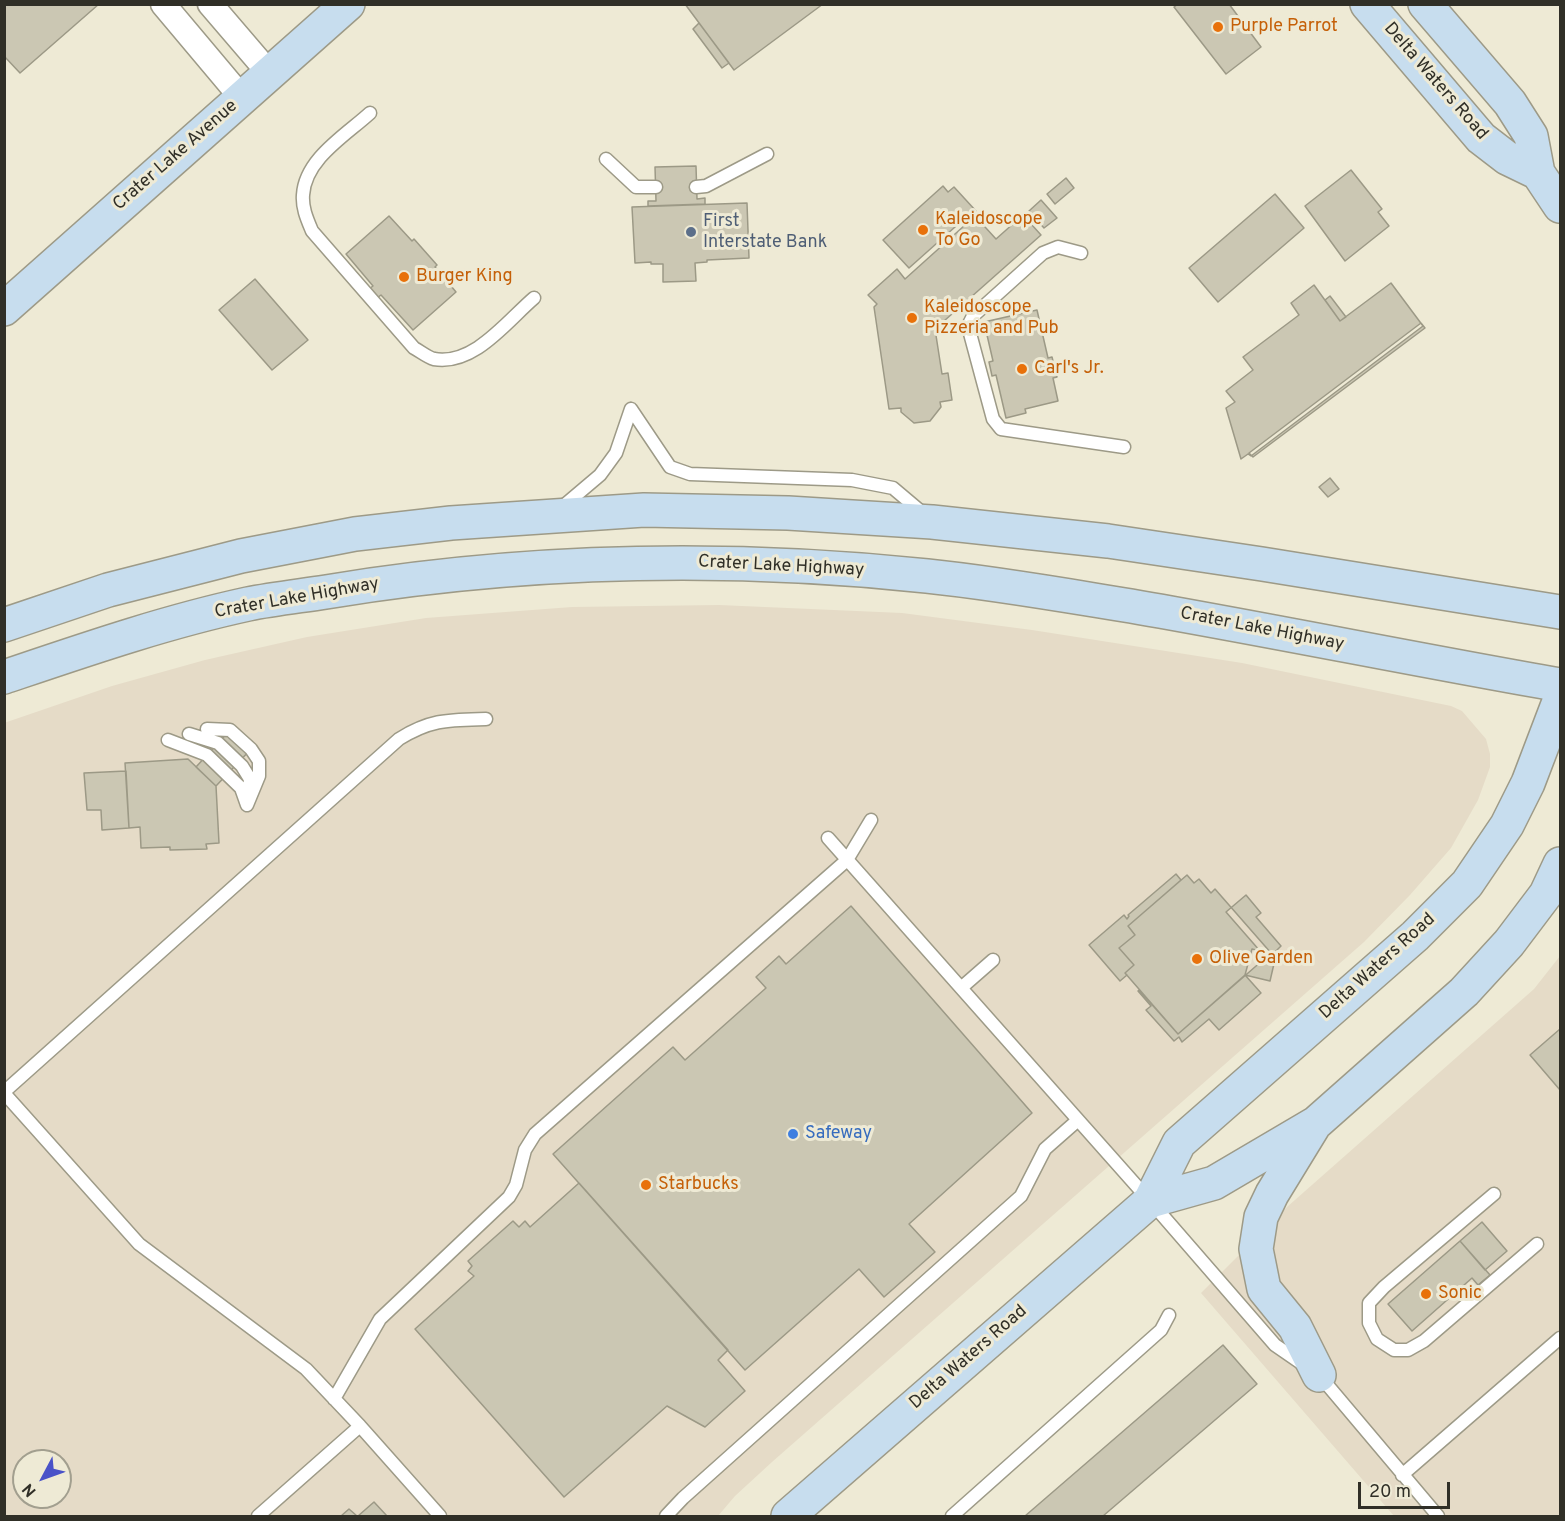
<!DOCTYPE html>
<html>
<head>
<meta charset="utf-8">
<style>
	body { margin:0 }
	#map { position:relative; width:1565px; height:1521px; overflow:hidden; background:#eeead5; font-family:Overpass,sans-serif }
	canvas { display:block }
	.frame { position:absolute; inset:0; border:6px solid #302f27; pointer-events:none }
	.north { position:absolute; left:12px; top:1449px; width:60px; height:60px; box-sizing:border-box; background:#eeead5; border:2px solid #a29f8f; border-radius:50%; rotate:229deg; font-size:16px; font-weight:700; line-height:24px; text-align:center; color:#302f27 }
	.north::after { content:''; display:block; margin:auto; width:21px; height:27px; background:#4952c8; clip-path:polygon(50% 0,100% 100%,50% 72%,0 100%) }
	.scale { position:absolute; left:1358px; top:1482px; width:92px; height:27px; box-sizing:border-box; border:3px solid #302f27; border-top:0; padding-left:8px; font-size:18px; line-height:21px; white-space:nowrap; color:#302f27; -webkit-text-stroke:4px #eeead5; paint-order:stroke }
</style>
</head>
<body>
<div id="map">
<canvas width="1565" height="1521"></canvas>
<div class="frame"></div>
<div class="north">N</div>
<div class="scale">20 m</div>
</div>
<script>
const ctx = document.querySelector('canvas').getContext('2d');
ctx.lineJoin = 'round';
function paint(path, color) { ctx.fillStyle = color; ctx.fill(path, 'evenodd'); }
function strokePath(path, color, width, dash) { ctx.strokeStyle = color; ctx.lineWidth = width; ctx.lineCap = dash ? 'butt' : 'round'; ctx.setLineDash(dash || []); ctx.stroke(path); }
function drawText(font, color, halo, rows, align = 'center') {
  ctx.font = font + ' Overpass,sans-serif'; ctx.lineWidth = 6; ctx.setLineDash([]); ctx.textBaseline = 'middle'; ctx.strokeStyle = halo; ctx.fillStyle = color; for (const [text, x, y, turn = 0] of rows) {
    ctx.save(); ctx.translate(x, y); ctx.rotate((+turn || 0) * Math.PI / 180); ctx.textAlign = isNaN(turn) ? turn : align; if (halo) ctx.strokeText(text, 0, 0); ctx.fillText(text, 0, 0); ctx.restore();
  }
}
const commercial = new Path2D(`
	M719,605l183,8 130,17 210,33 209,43 11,5 24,28 4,15v13l-12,33 -27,48 -41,47 -46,47 -592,520 -37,34 -17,20h-713l-1,-793 108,-37 93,-26 102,-23 119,-19 146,-11zM24,1461h36v36h-36z
	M1560,956v560h-166l-193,-223 86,-86 247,-218z`);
const building = new Path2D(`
	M4,4h95l-79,69 -16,-17z
	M685,4h138l-89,66z
	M1178,4h51l32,43 -35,27 -52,-67z
	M699,23l30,40 -7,5 -29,-39z
	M696,166l1,33 8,-1v6l-57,2v-5h8l-1,-34z
	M1351,170l31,39 -4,3 11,14 -44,35 -40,-55z
	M1066,178l8,10 -19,16 -8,-10z
	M943,186l5,6 6,-5 22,24 -11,9 -1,-1 -55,49 -26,-28z
	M1275,194l29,34 -86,74 -29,-34z
	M1041,200l16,18 -13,10 -15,-17z
	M747,203l2,55 -42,2v2l-12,1 1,18 -33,1v-18h-12v-2l-16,1 -3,-56z
	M1023,215l18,20 -106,94 7,45 6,-1 4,27 -12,2 1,5 -11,14 -16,2 -13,-11v-4l-12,1 -15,-102 3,-3 -9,-9 29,-26 8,10 70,-63 21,23z
	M389,216l23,25 2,-2 23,26 -2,2 21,25 -43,38 -32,-35 -4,3 -8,-9 4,-3 -27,-32z
	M255,279l53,61 -36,30 -53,-60z
	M1391,283l32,43 -172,130 -3,-2 -7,5 -15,-51 9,-6 -9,-11 27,-21 -10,-13 56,-42 -8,-12 23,-18 26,36z
	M1330,296l16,21 -6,4 -15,-21z
	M1037,310l11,48 4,-1 5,20 -4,1 5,23 -33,8 1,4 -20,5 -10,-43 -4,1 -3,-14 4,-1 -9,-39z
	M1421,323l4,5 -172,129 -4,-4z
	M1330,478l9,11 -11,8 -9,-10z
	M231,729l21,19 -36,38 -20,-19z
	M188,759l28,27 3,57 -13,1 1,5 -37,1v-3l-29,1 -1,-21 -11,1 -4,-65z
	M126,771l3,57 -27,2 -1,-20h-14l-3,-37z
	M1176,874l5,6 -53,46 7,9 -16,13 15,17 -9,8 2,2 -7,6 -31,-36 35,-30 3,4 2,-3 -1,-1z
	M1187,875l7,8 5,-4 12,14 4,-4 56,64 -93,81 -53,-61 9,-8 -15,-17 16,-13 -7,-9z
	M1246,895l15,18 -5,4 25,29 -8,8 3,1 -6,26 -25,-6 7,-26 8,2 -34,-39z
	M851,906l181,207 -123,111 26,28 -51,45 -25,-28 -114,101 -192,-216 120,-107 12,13 81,-72 -10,-11 23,-21 7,8z
	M1245,975l16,18 -42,37 -10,-11 -27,23 -3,-5 -5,4 -28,-31 5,-4 -13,-15 1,-1 39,44z
	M1560,1029v61l-30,-35z
	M579,1183l149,167 -10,10 27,31 -40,36 -38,-21 -103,91 -149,-168 59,-53 -6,-5 4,-5 -4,-5 45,-40 6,6 6,-6 5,6z
	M1482,1222l25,29 -22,19 -25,-29z
	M1460,1241l30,34 -12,10 -6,-7 -60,53 -24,-27z
	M1223,1345l34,39 -154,132h-78z
	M374,1502l13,14h-29z
	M349,1509l8,7h-16z`);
const lane = new Path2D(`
	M370,113c-24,22 -65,46 -67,82 -1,13 4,24 9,36l102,117c6,3 13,9 20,11 40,7 73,-38 100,-61
	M606,159l30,28h20
	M696,187l10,-1 61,-32
	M1081,253l-23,-6 -15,6 -70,63 -5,10 25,93 8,10 123,18
	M631,409l39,58 20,7 162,6 41,8 32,27
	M561,508l39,-33 16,-22 15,-44
	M207,729l23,1 21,19 8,12v15l-12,29
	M189,734l29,9 24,23 8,13 -1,13
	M168,740l39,15 34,33 6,17
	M828,838l322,363 125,144 29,20
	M961,988l32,-28
	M4,1092l395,-353c32,-20 50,-19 87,-20
	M4,1093l135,151 167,125 54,57 80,90
	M1494,1194l-110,93 -15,16v20l8,16 17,11h14l16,-9 113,-97
	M1319,1375l119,141
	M334,1399l46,-80 129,-122 7,-12 9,-35 10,-16 312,-274 24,-40
	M1402,1475l158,-137
	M258,1516l102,-90
	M666,1516l17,-18 338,-302 24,-47 33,-29
	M952,1516l209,-186 8,-15`);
const street = new Path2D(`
	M163,4l79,94
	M210,4l60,70`);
const secondary = new Path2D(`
	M1367,4l114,134 26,20 31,15
	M1425,4l85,99 21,33 7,37 22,33
	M4,309l344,-305
	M4,625l104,-35 133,-34 114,-22 96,-11 193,-13 144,3 144,9 176,19 154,23 298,48
	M4,677c80,-27 161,-55 244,-73 25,-5 52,-8 78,-12 200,-33 400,-37 601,-16 68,7 136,19 204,30 144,25 286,54 429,79
	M1313,1127l-41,67 -11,23 -5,32 8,40 31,38 24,48
	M1150,1201l64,-18 102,-60 148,-131 45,-49 37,-49 14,-30
	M788,1516l362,-315 29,-58 236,-207 52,-52 40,-59 21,-42 32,-84`);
const markers = [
	[1218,27,6,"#e8710a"],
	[923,230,6,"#e8710a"],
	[691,232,6,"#5c6f8a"],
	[404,277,6,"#e8710a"],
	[912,318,6,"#e8710a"],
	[1022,369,6,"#e8710a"],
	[1197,959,6,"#e8710a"],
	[793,1134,6,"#3f7fe0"],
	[646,1185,6,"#e8710a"],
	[1426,1294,6,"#e8710a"]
];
const foodNames = [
	["Purple Parrot",1230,27],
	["Kaleidoscope",935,220],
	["To Go",935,241],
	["Burger King",416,277],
	["Kaleidoscope",924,308],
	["Pizzeria and Pub",924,329],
	["Carl's Jr.",1034,369],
	["Olive Garden",1209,959],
	["Starbucks",658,1185],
	["Sonic",1438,1294]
];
const streetNames = [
	["Delta Waters Road",1435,82,49],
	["Crater Lake Avenue",176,156,-41],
	["Crater Lake Highway",781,567,3],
	["Crater Lake Highway",297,599,-10],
	["Crater Lake Highway",1262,630,11],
	["Delta Waters Road",1378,967,-42],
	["Delta Waters Road",969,1358,-41]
];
const serviceNames = [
	["First",703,222],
	["Interstate Bank",703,243]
];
const shopNames = [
	["Safeway",805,1134]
];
paint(commercial, '#e5dbc7');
paint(building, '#cbc7b3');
strokePath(building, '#9c9986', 1.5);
strokePath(lane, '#9d9a87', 15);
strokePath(street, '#9d9a87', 27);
strokePath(secondary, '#9d9a87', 36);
strokePath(lane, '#fff', 12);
strokePath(street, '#fff', 24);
strokePath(secondary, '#c7ddee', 33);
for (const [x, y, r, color] of markers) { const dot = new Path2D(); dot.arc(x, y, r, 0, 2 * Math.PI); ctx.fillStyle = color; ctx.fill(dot); strokePath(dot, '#eeead5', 2); }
drawText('18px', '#c56008', '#eeead5', foodNames, 'left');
drawText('18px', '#302f27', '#eeead5', streetNames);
drawText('18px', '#4e5e75', '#eeead5', serviceNames, 'left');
drawText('18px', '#366cbe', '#eeead5', shopNames, 'left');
</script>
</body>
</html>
